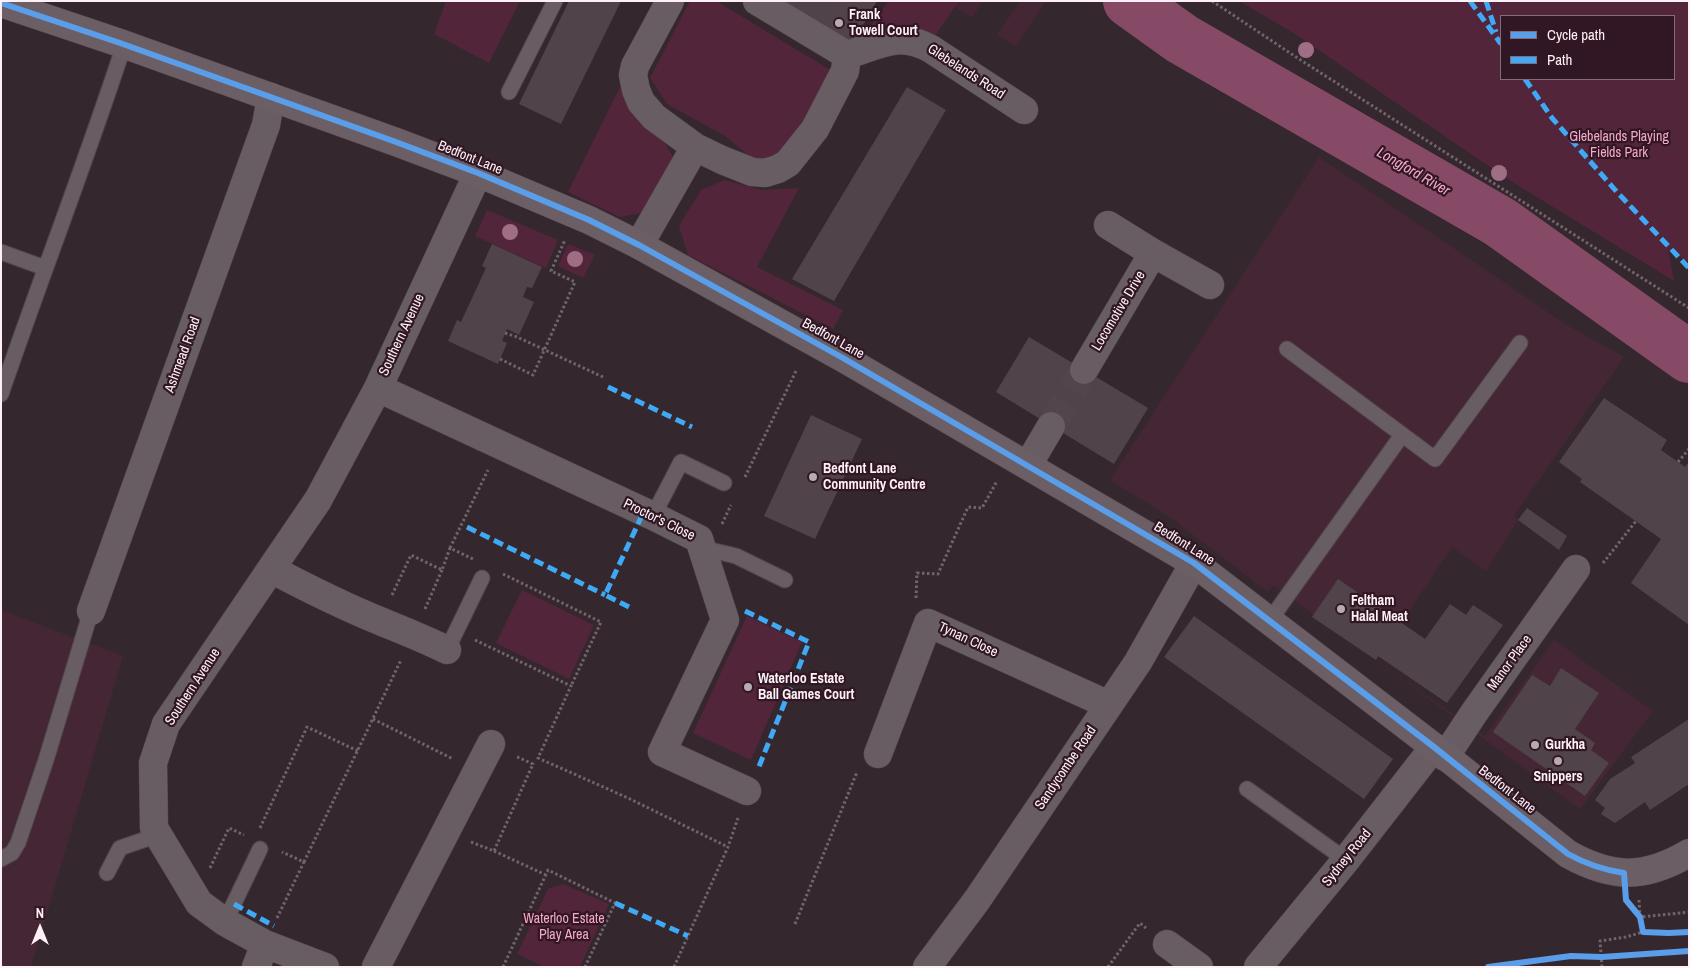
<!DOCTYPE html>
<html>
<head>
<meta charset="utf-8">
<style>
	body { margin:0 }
	#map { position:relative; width:1690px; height:968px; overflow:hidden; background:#35272e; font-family:"Archivo Narrow",sans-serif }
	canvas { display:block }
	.frame { position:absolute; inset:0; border:2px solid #fef0f6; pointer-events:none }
	.legend { position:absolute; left:1500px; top:15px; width:175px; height:65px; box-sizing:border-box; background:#301723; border:1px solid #826e77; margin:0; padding:6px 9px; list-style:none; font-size:15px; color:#fef0f6 }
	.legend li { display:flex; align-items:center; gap:10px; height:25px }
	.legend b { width:25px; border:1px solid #826e77 }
	.north { position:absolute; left:15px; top:903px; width:50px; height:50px; -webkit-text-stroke:4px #301723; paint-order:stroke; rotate:0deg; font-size:14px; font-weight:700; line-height:20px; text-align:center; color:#fef0f6 }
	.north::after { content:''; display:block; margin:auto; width:18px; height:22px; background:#fef0f6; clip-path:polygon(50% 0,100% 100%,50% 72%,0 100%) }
</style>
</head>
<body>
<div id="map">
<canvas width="1690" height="968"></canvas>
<div class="frame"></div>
<ul class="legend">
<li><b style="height:6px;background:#5a9eea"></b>Cycle path</li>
<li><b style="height:6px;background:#3fa9f5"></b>Path</li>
</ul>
<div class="north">N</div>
</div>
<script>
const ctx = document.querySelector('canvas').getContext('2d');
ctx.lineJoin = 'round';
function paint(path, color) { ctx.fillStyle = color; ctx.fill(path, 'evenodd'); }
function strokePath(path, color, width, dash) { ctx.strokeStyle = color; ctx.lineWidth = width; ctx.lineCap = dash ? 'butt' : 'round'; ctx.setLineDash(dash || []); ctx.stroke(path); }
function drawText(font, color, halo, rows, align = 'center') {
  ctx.font = font + ' "Archivo Narrow",sans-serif'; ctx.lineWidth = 4.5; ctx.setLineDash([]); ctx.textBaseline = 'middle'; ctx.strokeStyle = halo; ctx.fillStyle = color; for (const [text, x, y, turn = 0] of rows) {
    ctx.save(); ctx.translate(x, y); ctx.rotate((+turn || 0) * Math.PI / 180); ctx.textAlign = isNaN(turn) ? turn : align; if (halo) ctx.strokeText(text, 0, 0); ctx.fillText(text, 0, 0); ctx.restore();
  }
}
const built = new Path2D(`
	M959,1h24l-11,17 -17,-11z
	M1020,1h26l-30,45 -19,-11z
	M1319,157l248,168 57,32 -110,159 4,4 -32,51 -34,-24 -76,113 109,76 69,-96 99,71 -73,98 -307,-224 -5,7 -97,-74 -61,-38z
	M1,610l122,46 -92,311h-30z`);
const green = new Path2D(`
	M446,1h74l-31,62 -55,-29z
	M690,1h26l121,73 -59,88 -24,-2 -29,-24 -58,-32 -17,-26z
	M888,1h71l-25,36 -81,16z
	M1239,1h450v261l-21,-12 6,31 -165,-101 -214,-146zM1501,16h173v63h-173z
	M622,83l20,34 23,26 7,12v13l-25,44 -27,5 -52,-25z
	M725,180l36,10 38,-2 -42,79 86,43 -10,19 -145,-74 -9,-29 22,-36z
	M487,210l71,30 -12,28 -71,-32z
	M568,244l27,11 -12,23 -25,-12z
	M522,590l72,35 -25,54 -73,-36z
	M747,616l55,26 -51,118 -58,-27z
	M563,884l46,20 -29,63h-35l-28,-13 31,-65z`);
const river = new Path2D(`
	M1129,1l53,38 318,183 189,135`);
const building = new Path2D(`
	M569,1h52l-60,123 -42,-20z
	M777,1h100l-26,45z
	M907,87l39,23 -112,191 -42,-22z
	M492,244l50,23 -10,21 -5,-1 -4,10 11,5 -15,33 -12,-6 -5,12 5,2 -9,21 -50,-23 9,-21 4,2 25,-54 -4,-2z
	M1029,337l119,71 -34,56 -118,-72z
	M1604,398l63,42 -6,10 24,17 4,-5v163l-58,-42 30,-44 -81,-57 2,-3 -23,-17z
	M811,415l51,24 -47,100 -51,-23z
	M1527,508l40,28 -8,14 -41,-30z
	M1338,579l87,60 25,-35 16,11 7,-10 30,20 -56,78 -69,-47 -2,4 -64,-43z
	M1194,616l199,143 -29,40 -200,-142z
	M1561,668l38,25 -24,36 20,14 -4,7 18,13 -24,33 -92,-64 39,-57 18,11z
	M1689,719v65l-39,26 -5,-8 -30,21 -14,-9 4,-6 -10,-8 15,-21 25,-16 -4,-6z`);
const streetTunnel = new Path2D(`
	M1051,426l33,-56`);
const path = new Path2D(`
	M1212,1l87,58 390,249
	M505,333l12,4 86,40
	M500,359l33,16 42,-93 -24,-11 14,-31
	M1678,462l11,-13
	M745,477l51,-106
	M722,524l9,-19
	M450,548l38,-78
	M1603,563l33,-42
	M503,574l98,48 -30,64
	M392,595l19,-40 31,15 8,-22 23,11
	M916,598l1,-25 21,1 30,-67 14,1 15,-27
	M425,609l17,-39
	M475,640l96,46 -33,72 90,40 100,49
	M373,719l80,40
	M260,828l47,-101 51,24
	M471,842l23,9 39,-87 -18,-8
	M494,851l52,24
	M304,862l97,-202
	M210,868l19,-40 15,7
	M1639,900l1,17 49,-5
	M277,918l27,-56 -22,-10
	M795,924l62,-152
	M503,967l45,-97 67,33 -30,64
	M674,967l54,-120 10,-29
	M1108,967l32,-44 6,5
	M1602,967l-2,-26 26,-4 17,-5`);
const lane = new Path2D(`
	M509,92l46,-91
	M1,252l44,16
	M1287,349l148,110 85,-116
	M1,394c40,-117 85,-232 123,-349
	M653,516l28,-54 43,21
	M702,548l34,8 49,24
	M1270,621l10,-15 122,-171
	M447,650l35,-72
	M1247,789l99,71
	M1,859l11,-6 6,-10 28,-83 45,-149
	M107,873l13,-25 38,-13
	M225,922l35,-73`);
const street = new Path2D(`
	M670,1l-35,65 -2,9 3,15 5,12 13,15 41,30 27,13 30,12 13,1 13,-4 10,-6 27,-34 30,-58 2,-16
	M757,1l90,54c33,-10 51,-24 84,-6l93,61
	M1108,225l45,28
	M639,245l56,-98
	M1084,370l69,-117 57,32
	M378,388l275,128 46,23 26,81 -63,132 85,39
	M1028,465l23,-39
	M271,569l-105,155 -13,39 1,65 45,75 26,19 40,22 60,23
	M91,611l175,-486 5,-28
	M447,650c-22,-11 -45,-20 -67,-29 -37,-15 -73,-33 -109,-52l47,-69 60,-112 100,-215
	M878,754l50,-131 181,82
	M1445,757l29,-44 102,-144
	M1167,944l32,23
	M256,967l9,-23
	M376,967l115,-223
	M927,967l50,-67 161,-238 56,-99
	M1258,967l88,-107 88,-113`);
const secondary = new Path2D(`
	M1,3l119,40 276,99 82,31 111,47 50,25 204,113 351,205 240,184 134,107c45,25 77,25 121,-1`);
const quiet = new Path2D(`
	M1470,1l31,43
	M1486,1l10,31
	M1525,79l27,39 65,74 72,76
	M608,387l84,40
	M467,527l138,68
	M629,607l-24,-12 39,-84
	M745,611l64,31 -51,127
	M615,903l73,33
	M234,904l40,22`);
const cycleway = new Path2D(`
	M1,3l119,40 276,99 82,31 111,47 50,25 204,113 351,205 240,184 134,107c18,10 36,16 56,19l2,27 14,17 3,15 26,1 20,-1
	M1488,967l83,-11 31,1 87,-6`);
const trees = [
	[1306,50],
	[1499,173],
	[510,232],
	[575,259]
];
const markers = [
	[839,23,5,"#b8aab0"],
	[813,477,5,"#b8aab0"],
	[1341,609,5,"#b8aab0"],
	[748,687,5,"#b8aab0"],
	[1535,745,5,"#b8aab0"],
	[1558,761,5,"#b8aab0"]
];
const poiNames = [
	["Frank",849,15],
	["Towell Court",849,31],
	["Bedfont Lane",823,469],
	["Community Centre",823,485],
	["Feltham",1351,601],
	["Halal Meat",1351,617],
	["Waterloo Estate",758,679],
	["Ball Games Court",758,695],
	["Gurkha",1545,745],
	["Snippers",1558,777,"center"]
];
const streetNames = [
	["Glebelands Road",966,72,33],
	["Bedfont Lane",470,158,22],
	["Locomotive Drive",1119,311,-59],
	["Southern Avenue",402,335,-65],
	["Bedfont Lane",833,339,29],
	["Ashmead Road",183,355,-70],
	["Proctor's Close",659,520,26],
	["Bedfont Lane",1184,544,32],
	["Tynan Close",968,640,25],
	["Manor Place",1510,663,-54],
	["Southern Avenue",193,687,-57],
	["Sandycombe Road",1066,768,-56],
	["Bedfont Lane",1507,790,38],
	["Sydney Road",1347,858,-51]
];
const parkNames = [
	["Glebelands Playing",1619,137],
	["Fields Park",1619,153],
	["Waterloo Estate",564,919],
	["Play Area",564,935]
];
const waterNames = [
	["Longford River",1413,172,30]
];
paint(built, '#452635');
paint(green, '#52253b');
strokePath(river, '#874a66', 52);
paint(building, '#50444a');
strokePath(streetTunnel, '#53454c', 28, [28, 14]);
strokePath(lane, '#50444a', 17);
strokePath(street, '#50444a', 29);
strokePath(secondary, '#50444a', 29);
strokePath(path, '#6f656a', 3, [2.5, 2.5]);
strokePath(lane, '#685d62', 15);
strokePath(street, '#685d62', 28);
strokePath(secondary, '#6c5e65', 28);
strokePath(quiet, '#3fa9f5', 5, [10, 5]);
strokePath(cycleway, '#5a9eea', 6);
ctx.fillStyle = '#9f6e84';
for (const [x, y] of trees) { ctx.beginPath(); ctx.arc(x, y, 8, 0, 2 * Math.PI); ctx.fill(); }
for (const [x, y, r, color] of markers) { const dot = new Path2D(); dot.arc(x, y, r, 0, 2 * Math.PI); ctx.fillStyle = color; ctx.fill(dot); strokePath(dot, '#301723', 2); }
drawText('bold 14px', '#fef0f6', '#301723', poiNames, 'left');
drawText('14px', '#fef0f6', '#301723', streetNames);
drawText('14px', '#f6a8ca', '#301723', parkNames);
drawText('italic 15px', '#f5a7ca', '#301723', waterNames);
</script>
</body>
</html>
